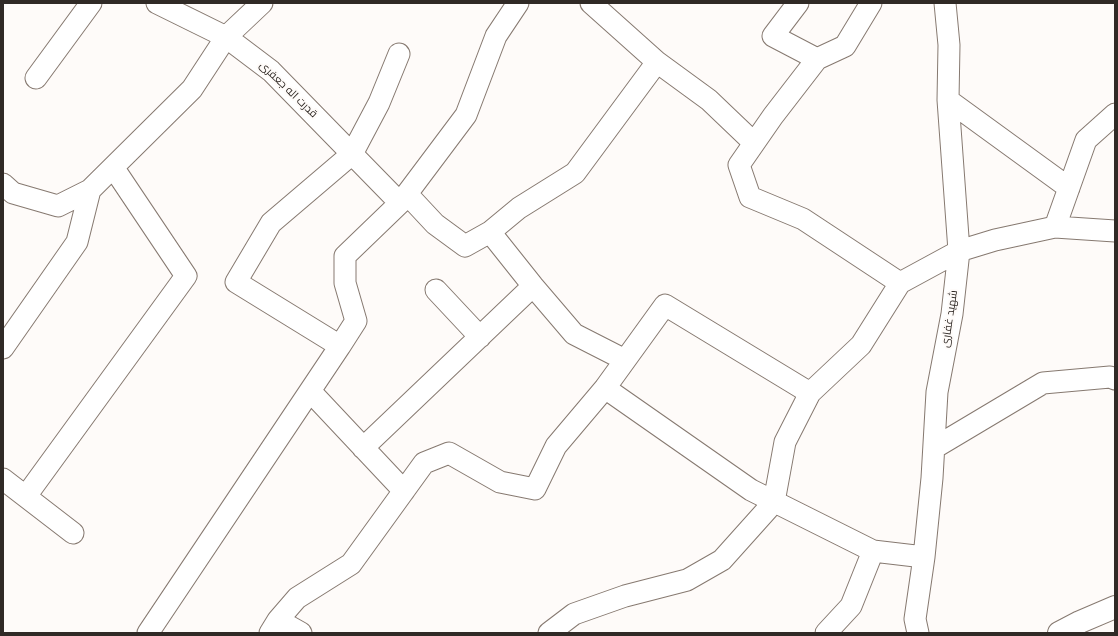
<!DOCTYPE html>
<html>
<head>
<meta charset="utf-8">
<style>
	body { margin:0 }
	#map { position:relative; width:1118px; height:636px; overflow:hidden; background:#fefbf9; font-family:Poppins,sans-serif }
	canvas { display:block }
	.frame { position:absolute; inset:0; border:4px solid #302a26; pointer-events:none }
</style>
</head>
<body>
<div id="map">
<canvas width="1118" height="636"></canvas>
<div class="frame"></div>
</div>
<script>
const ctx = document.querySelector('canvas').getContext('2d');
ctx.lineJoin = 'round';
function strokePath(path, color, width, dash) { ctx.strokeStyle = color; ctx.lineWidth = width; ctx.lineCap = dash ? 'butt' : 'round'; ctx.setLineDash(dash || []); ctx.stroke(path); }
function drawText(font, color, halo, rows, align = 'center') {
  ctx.font = font + ' Poppins,Cairo,sans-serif'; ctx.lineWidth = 4; ctx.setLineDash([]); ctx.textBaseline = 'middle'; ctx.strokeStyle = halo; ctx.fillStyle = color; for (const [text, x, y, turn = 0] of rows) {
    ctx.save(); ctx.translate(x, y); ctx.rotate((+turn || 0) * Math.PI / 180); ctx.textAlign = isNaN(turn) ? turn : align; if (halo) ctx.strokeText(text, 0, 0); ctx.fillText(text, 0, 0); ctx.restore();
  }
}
const minor = new Path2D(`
	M157,3l69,34 45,34 129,132
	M591,3l66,59 52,38 45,43
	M798,3l-25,33 44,23
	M871,3l-26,43 -28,13 -44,57 -34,49 11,32 53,22 97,64
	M36,78l55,-75
	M948,100l121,88
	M3,184l10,9 45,13 32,-16 102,-101 34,-52 36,-34
	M407,194l28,30 30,22 25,-14 29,-24 56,-35 82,-111
	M1055,227l31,-87 29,-26
	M490,232l43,54 41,48 51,26
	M436,290l44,47
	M340,346l16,-25 -11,-38v-27l55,-53 66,-88 30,-79 22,-33
	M3,348l74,-106 13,-52
	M605,388l146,102 122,61 51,6
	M310,391l94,100
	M363,448l170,-162
	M934,448l109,-65 67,-6 5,2
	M3,479l70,54
	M26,496l160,-220 -73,-109
	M278,620l23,13
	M148,633l192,-287 -104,-64 35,-59 81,-69 27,-51 20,-49
	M270,633l8,-13 19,-22 54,-34 73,-101 25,-10 51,29 35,7 21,-43 49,-58 60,-83 145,88
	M549,633l25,-19 51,-18 62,-16 35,-20 52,-58 11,-60 25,-49 51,-48 39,-62 59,-32 36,-11 60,-13 60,4
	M826,633l25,-27 22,-55
	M918,633l-3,-14 9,-62 8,-79 5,-86 15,-78 7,-63 -11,-151 1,-55 -4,-42`);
const major = new Path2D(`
	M1059,633l21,-11 35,-15`);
const streetNames = [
	["قدرت اله جعفری",288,90,44],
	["شهید غفاری",950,319,-81]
];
strokePath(minor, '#867970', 23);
strokePath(major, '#867970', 24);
strokePath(minor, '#fff', 21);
strokePath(major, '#fff', 22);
drawText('11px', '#302a26', '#fefbf9', streetNames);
</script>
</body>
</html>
